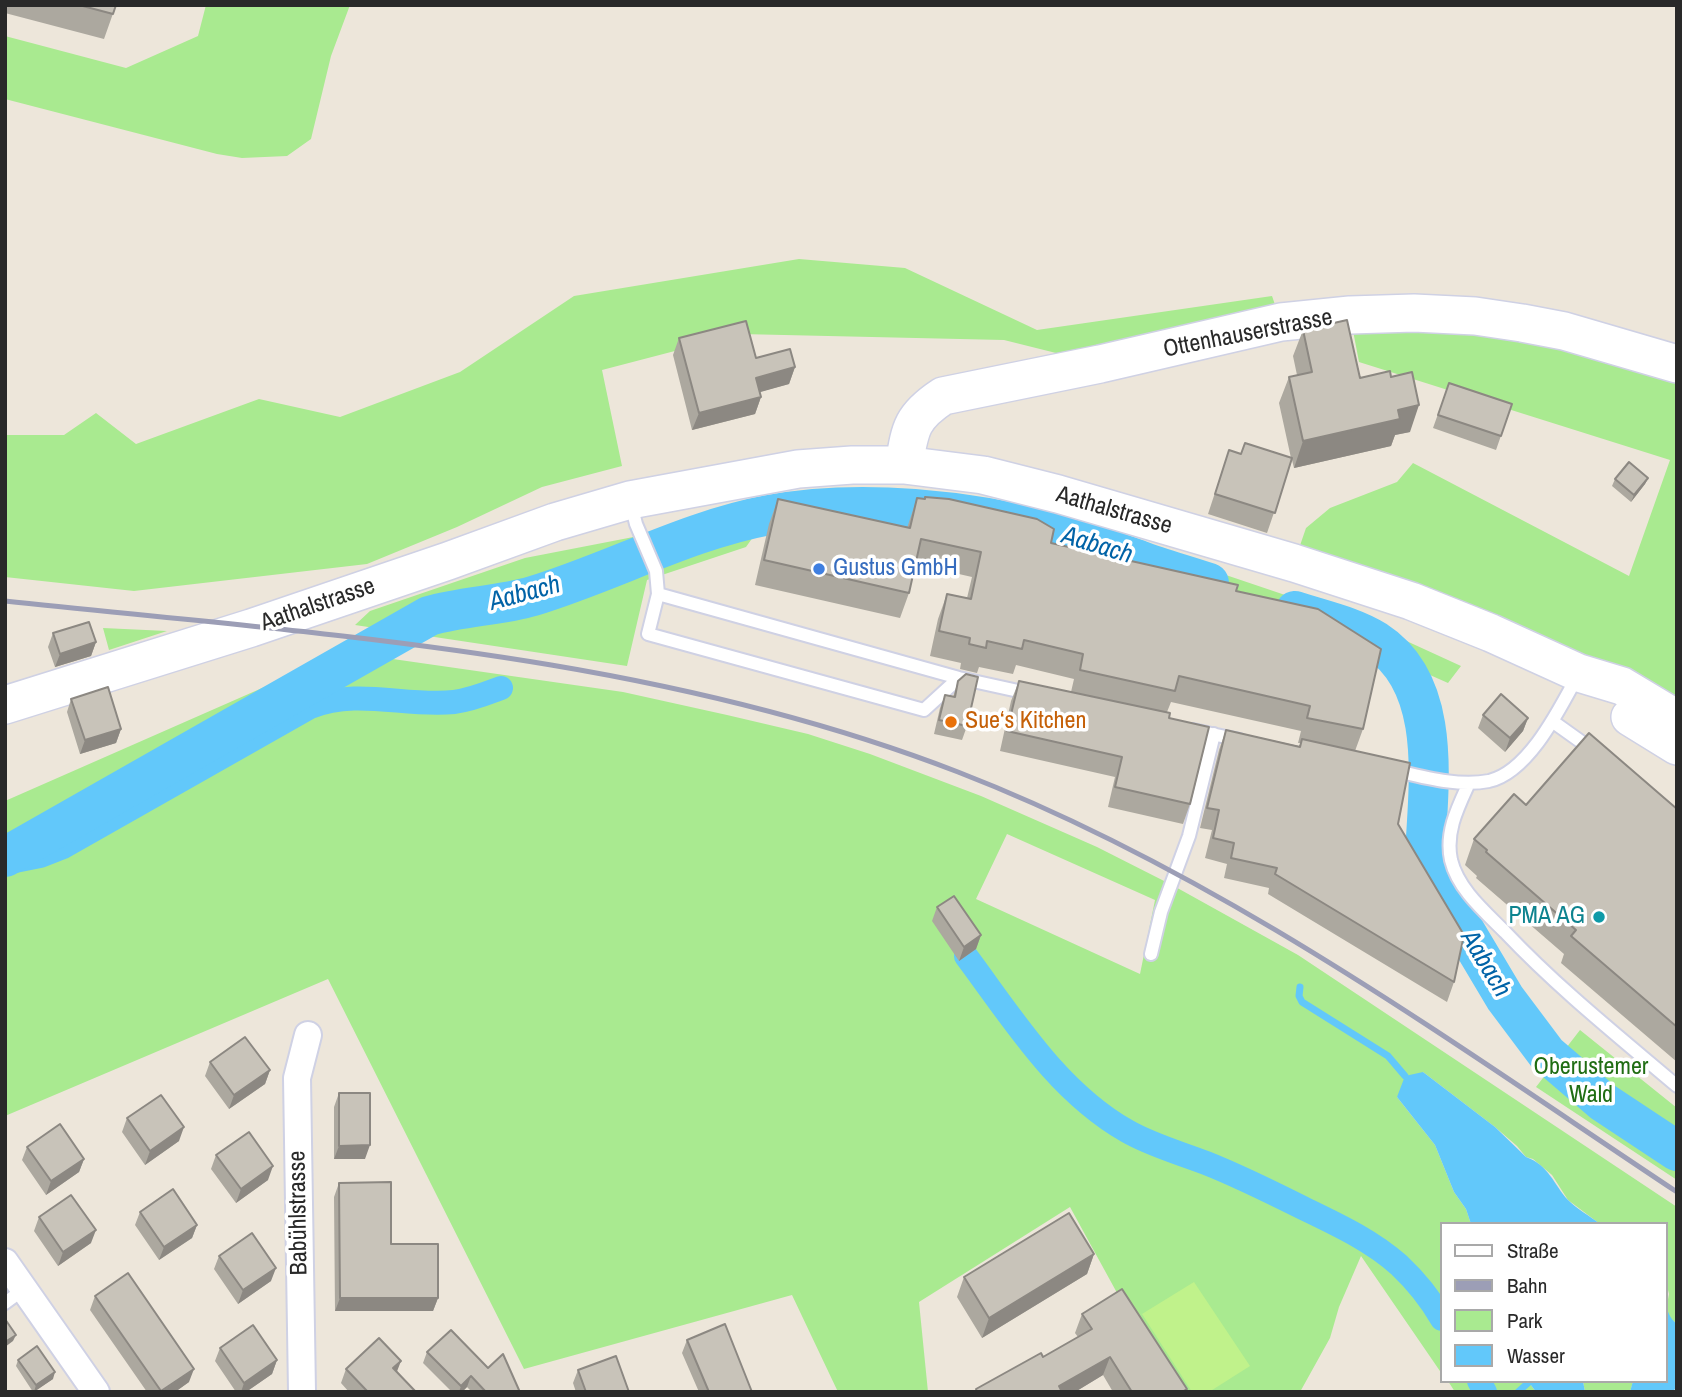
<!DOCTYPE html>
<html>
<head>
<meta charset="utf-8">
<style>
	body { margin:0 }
	#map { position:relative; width:1682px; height:1397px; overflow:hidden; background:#ede6da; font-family:"Archivo Narrow",sans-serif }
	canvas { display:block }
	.frame { position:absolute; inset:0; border:7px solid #292929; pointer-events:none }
	.legend { position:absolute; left:1440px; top:1222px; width:228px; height:161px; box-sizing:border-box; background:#fff; border:2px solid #a9a9a9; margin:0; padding:9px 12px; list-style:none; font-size:21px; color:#292929 }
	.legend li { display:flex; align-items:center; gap:14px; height:35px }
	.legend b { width:35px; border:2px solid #a9a9a9 }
</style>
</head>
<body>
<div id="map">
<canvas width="1682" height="1397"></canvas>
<div class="frame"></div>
<ul class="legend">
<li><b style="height:9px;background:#fff"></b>Straße</li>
<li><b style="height:9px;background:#9c9eb6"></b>Bahn</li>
<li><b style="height:19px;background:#a9ea90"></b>Park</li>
<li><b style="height:19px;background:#62c8fa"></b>Wasser</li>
</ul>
</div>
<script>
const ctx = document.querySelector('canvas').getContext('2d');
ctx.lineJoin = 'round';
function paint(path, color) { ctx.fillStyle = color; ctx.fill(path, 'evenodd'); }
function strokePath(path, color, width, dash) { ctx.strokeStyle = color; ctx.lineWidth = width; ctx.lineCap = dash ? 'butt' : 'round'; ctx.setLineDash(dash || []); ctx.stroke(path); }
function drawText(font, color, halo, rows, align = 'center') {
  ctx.font = font + ' "Archivo Narrow",sans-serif'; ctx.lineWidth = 7; ctx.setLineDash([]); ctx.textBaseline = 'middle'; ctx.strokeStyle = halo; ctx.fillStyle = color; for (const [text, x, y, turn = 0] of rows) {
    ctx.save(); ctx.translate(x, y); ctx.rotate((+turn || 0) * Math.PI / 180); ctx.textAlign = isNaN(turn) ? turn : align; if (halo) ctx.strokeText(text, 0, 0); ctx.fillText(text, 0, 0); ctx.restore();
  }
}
const green = new Path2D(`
	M206,5h144l-19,51 -20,83 -24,17 -45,2 -25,-4 -212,-55v-63l121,32 72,-32z
	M799,259l106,9 132,62 235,-34 9,26 -181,42 -96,-24 -264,-6 -138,36 20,96 -80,21 -85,40 -90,37 -233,27 -129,-14v-142h59l32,-22 40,31 123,-45 81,18 120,-45 114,-76z
	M1350,315l327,49v359l-383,-160 12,-35 24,-20 67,-26 16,-19 216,113 41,-116 -311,-98z
	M901,493l83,11 85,18 296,100 96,44 -13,17 -135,-60 -391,-108 -154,1 -22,31 -99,33 -20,86 -272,-41 15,-14 155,-53 129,-25 60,-19 60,-14 29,-3z
	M103,628l64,3 -58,19z
	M344,652l279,40 104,23 81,19 62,20 111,42 116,51 75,38 126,70 379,252v117l-8,-7 -3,-7 3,-16 -3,-12v-58h-66l-32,-24 -16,-25 -19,-16 -7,-2 -9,-11 -22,-19 -72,-55 -26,25 38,48 19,47 12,17 5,15h-29v150l-81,-118 -22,51 -9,31 -30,54h-117l-61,-90 -52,-95 -151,95 9,90h-90l-46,-97 -268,74 -196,-390 -323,137v-315zM1007,834l148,66 -15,74 -164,-75z
	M1580,1030l97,78v72l-141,-93z
	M1448,1381h80l8,11h-81z
	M1583,1381h50v1l-3,10h-45z`);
const pitch = new Path2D(`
	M1194,1282l56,84 -41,26h-17l-50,-78z`);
const water = new Path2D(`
	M1423,1072l72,55 31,30c23,8 28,28 42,43 9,9 22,16 32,24h-129l-5,-15 -12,-17 -19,-47 -38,-48 8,-21z
	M1666,1282c4,18 -5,28 11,42v63l-5,5h-42l3,-11h33z
	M1528,1381h55l2,11h-49z`);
const stream = new Path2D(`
	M1414,837h12
	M1300,987l-1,9 3,6 86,54 17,20
	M1518,1392l10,-9`);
const canal = new Path2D(`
	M5,863l35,-7 23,-9 247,-140c48,-19 94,0 144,-5 17,-2 31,-8 47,-14
	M966,956c47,63 91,135 161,175 24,14 53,22 79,32 33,13 65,29 97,45 33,16 68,32 96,57 16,15 32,35 43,54
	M1479,1381l6,11`);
const river = new Path2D(`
	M1295,611c27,9 57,15 81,30 68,44 52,146 49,215l2,11 78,131 42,56 56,48 74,49
	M5,857l424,-241c35,-10 70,-10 104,-20 79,-24 155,-66 236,-81 92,-17 199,-5 289,18 28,7 54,18 81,27 23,9 47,15 70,23`);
const lane = new Path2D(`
	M631,504l5,20 20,47 2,23
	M959,678l-35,32 -276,-76 10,-40 301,84 73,16
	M1552,721l42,30
	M1193,730l47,10
	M1392,770c31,7 66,17 97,11 40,-9 71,-73 89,-106
	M1469,783c-11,24 -24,49 -18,77 7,29 33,51 54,72 53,56 113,104 172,154
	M1151,954l10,-42 28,-76 25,-102
	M5,1303l19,-14`);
const street = new Path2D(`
	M5,1262l91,130
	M302,1392l-5,-314 11,-43`);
const secondary = new Path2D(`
	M904,465c6,-36 7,-48 39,-69l157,-32 181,-42 69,-7 64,-2 61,3 47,7 42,8 113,33
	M5,705l246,-77 197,-67 107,-39 75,-22 168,-31 54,-4h52l79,10 75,19 236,69 117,38 80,32 88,40 43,13 55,33
	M1630,717l47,29`);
const rail = new Path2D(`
	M5,601c322,34 648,53 953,171 261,101 487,266 719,420`);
const wall = new Path2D(`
	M5,5h111l-12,34 -99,-26z
	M1303,330l57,48 31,-1 19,55 -15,3 -4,11 -97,22 -2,-8 -25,73 -59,-19 21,-64 12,4 50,4 -12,-55 10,-26 8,-2 -4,-19z
	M679,338l77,20 39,9 -6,17 -30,8 2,5 -6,17 -63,16 -19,-75z
	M1449,383l63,21 -16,46 -63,-22z
	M1648,478l-3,6 -14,18 -19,-16 3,-7z
	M917,498l134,45 185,48 127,138 -8,22 43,73 56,158 -7,20 -179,-108 1,-6 -45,-10 3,-14 -22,-6 7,-28 -12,-2 19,-78 7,-20 73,16 2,-3h-3l3,-12 -130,-29 -4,10 23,92 -7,20 -75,-17 7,-30 -115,-26 11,-50 8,-20 52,11 3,-13 -58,-14 -3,9 -34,-7 -2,6 -17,-4 1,-6 -31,-7 8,-37 9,-25 20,4 5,-21 -57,-13 -6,29 -9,25 -145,-33 14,-61 9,-25 129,29z
	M53,633l43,9 -5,14 -36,11 -7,-20z
	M958,681l9,45 -5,14 -28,-6 6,-26 5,-13 8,2z
	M71,699l50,30 -5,14 -36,11 -13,-42z
	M1483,715l45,3 -5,13 -18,21 -27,-24z
	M1526,805l151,4v253l-116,-99 3,-9 -88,-76 1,-2 -12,-11 9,-26z
	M937,907l44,28 -5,14 -17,12 -27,-40z
	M210,1062l60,8 -5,14 -36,25 -24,-33z
	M339,1093l26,66h-31v-52z
	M127,1118l52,23 -34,24 -23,-33z
	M27,1147l57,12 -5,13 -33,23 -24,-35z
	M216,1155l52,25 -32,23 -25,-34z
	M339,1183l99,115 -5,13h-98l-1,-114z
	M140,1212l57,13 -5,13 -33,22 -24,-35z
	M39,1217l52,26 -33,23 -24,-35z
	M1094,1254l-7,20 -105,64 -25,-41 7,-20z
	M219,1256l52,25 -33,23 -24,-35z
	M95,1296l94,86 -14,10h-28l-57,-82z
	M1082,1314l103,78h-72l-10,-17 -28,17h-100l1,-3 67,-32 35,-20 -3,-4z
	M687,1340l65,52h-53l-17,-39z
	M220,1348l57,12 -5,14 -26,18h-10l-21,-31z
	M427,1352l61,16 31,22 -1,2h-46l-5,-5 -5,5h-10l-29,-29z
	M18,1360l35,19 -20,13 -17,-26z
	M346,1369l51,2 19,21h-67l-8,-9z
	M578,1370l51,22h-53l-3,-9z`);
const shadedWall = new Path2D(`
	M795,367l-6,17 -39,11 6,-17z
	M761,397l-6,17 -63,16 7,-17z
	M1419,405l-9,27 -15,3 -4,11 -97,22 9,-27 95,-31z
	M1648,478l-3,6 -14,18 3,-7z
	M96,642l-5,14 -36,11 5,-13z
	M1528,718l-5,13 -18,21 5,-14z
	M121,729l-5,14 -36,11 5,-14z
	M981,935l-5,14 -17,12 5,-14z
	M270,1070l-5,14 -36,25 5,-14z
	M184,1127l-5,14 -34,24 5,-14z
	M370,1145l-5,14h-31l5,-13z
	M84,1159l-5,13 -33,23 5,-14z
	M273,1166l-5,14 -32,23 5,-14z
	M197,1225l-5,13 -33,22 5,-13z
	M96,1230l-5,13 -33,23 5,-14z
	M1094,1254l-7,20 -105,64 7,-20z
	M276,1268l-5,13 -33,23 5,-14z
	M340,1298h98l-5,13h-98z
	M16,1335l-3,6 -8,6v-5z
	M1110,1357l-7,18 -28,17h-18l2,-6z
	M277,1360l-5,14 -26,18h-5l3,-9z
	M401,1361l-5,13 -3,-6z
	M194,1369l-5,13 -14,10h-14z
	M55,1372l-2,7 -19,13 2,-7z
	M471,1376l-4,11 -5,5h-3l2,-6z`);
const building = new Path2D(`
	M79,5h37l-3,9z
	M1347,320l13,58 30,-7 1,6 21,-5 7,33 -21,5 2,9 -97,22 -14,-64 23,-5 -9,-42z
	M746,321l10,37 34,-9 5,18 -39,11 5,19 -62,16 -20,-75z
	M1449,383l63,21 -11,32 -63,-21z
	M1245,443l47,15 -17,55 -60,-19 14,-44 12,4z
	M1629,462l19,16 -14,17 -19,-16z
	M925,497l24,2 88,20 17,10 -3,14 187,42 -2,6 82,18 63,40 -18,80 -56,-11 3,-12 -131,-30 -4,15 -95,-21 3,-16 -59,-14 -2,9 -35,-8 -1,7 -17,-4 1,-6 -31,-7 8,-37 24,5 10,-47 -60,-13 -12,54 -145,-33 14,-61 132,29 7,-30 8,1z
	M89,622l7,20 -36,12 -7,-21z
	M966,674l12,3 -11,49 -28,-6 6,-25 10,2 3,-16z
	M1019,681l151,32 -1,5 40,9 -19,77 -75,-17 7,-30 -115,-26z
	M108,687l13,42 -36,11 -14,-41z
	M1501,694l27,24 -18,20 -27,-23z
	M1226,730l74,17 2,-8 108,24 -12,61 66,111 -10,47 -179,-108 2,-6 -46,-10 3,-15 -21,-5 6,-28 -12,-2z
	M1589,733l88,76v218l-106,-91 5,-6 -90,-78 1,-2 -13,-11 40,-45 12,11z
	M954,896l27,39 -17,12 -27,-40z
	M245,1037l25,33 -36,25 -24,-33z
	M339,1093h31v52l-31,1z
	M161,1095l23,32 -34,24 -23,-33z
	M60,1124l24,35 -33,22 -24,-34z
	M249,1132l24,34 -32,23 -25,-34z
	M391,1182v62h47v54h-98l-1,-115z
	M173,1189l24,36 -33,22 -24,-35z
	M71,1195l25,35 -33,22 -24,-35z
	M1069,1213l25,41 -105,64 -25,-41z
	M252,1233l24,35 -33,22 -24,-34z
	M128,1273l66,96 -33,22 -66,-95z
	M1122,1289l65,100 -5,3h-50l-22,-35 -51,29 3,6h-85l-1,-3 65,-36 2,4 49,-28 -10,-15z
	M5,1319l11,16 -11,7z
	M725,1324l27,68h-43l-22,-52z
	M253,1325l24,35 -33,23 -24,-35z
	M451,1330l37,38 15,-14 16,36 -2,2h-31l-15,-16 -10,10 -34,-34z
	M379,1338l22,23 -8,7 23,24h-48l-22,-23z
	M37,1346l18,26 -19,13 -18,-25z
	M616,1356l13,36h-43l-8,-22z`);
const markers = [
	[819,569,7,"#3f7fe0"],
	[951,722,7,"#e8710a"],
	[1599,917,7,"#0f9aa8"]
];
const streetNames = [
	["Ottenhauserstrasse",1248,334,-11],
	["Aathalstrasse",1114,511,16],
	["Aathalstrasse",318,605,-19],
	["Babühlstrasse",299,1213,-91]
];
const shopNames = [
	["Gustus GmbH",833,569]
];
const foodNames = [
	["Sue‘s Kitchen",965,722]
];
const cultureNames = [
	["PMA AG",1585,917]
];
const parkNames = [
	["Oberustemer",1591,1068],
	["Wald",1591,1096]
];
const waterNames = [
	["Aabach",1097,546,17],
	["Aabach",525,594,-15],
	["Aabach",1485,964,59]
];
paint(green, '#a9ea90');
paint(pitch, '#c0f28b');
paint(water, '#62c8fa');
strokePath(stream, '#62c8fa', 7);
strokePath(canal, '#62c8fa', 24);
strokePath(river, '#62c8fa', 40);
strokePath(lane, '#cfd1e4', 16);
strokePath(street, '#cfd1e4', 30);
strokePath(secondary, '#cfd1e4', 40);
strokePath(lane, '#fff', 12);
strokePath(street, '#fff', 26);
strokePath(secondary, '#fff', 37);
strokePath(rail, '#9c9eb6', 5);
paint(wall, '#aca89f');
paint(shadedWall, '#8c8882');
paint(building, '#c8c3b9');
strokePath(building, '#8c8882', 2);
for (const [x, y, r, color] of markers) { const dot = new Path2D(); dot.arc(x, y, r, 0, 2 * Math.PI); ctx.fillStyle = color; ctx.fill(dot); strokePath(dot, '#fff', 2.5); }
drawText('24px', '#292929', '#fff', streetNames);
drawText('24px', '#366cbe', '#fff', shopNames, 'left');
drawText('24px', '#c56008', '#fff', foodNames, 'left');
drawText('24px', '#0d838f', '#fff', cultureNames, 'right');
drawText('24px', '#206d13', '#fff', parkNames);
drawText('italic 26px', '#0063a7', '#fff', waterNames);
</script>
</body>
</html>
